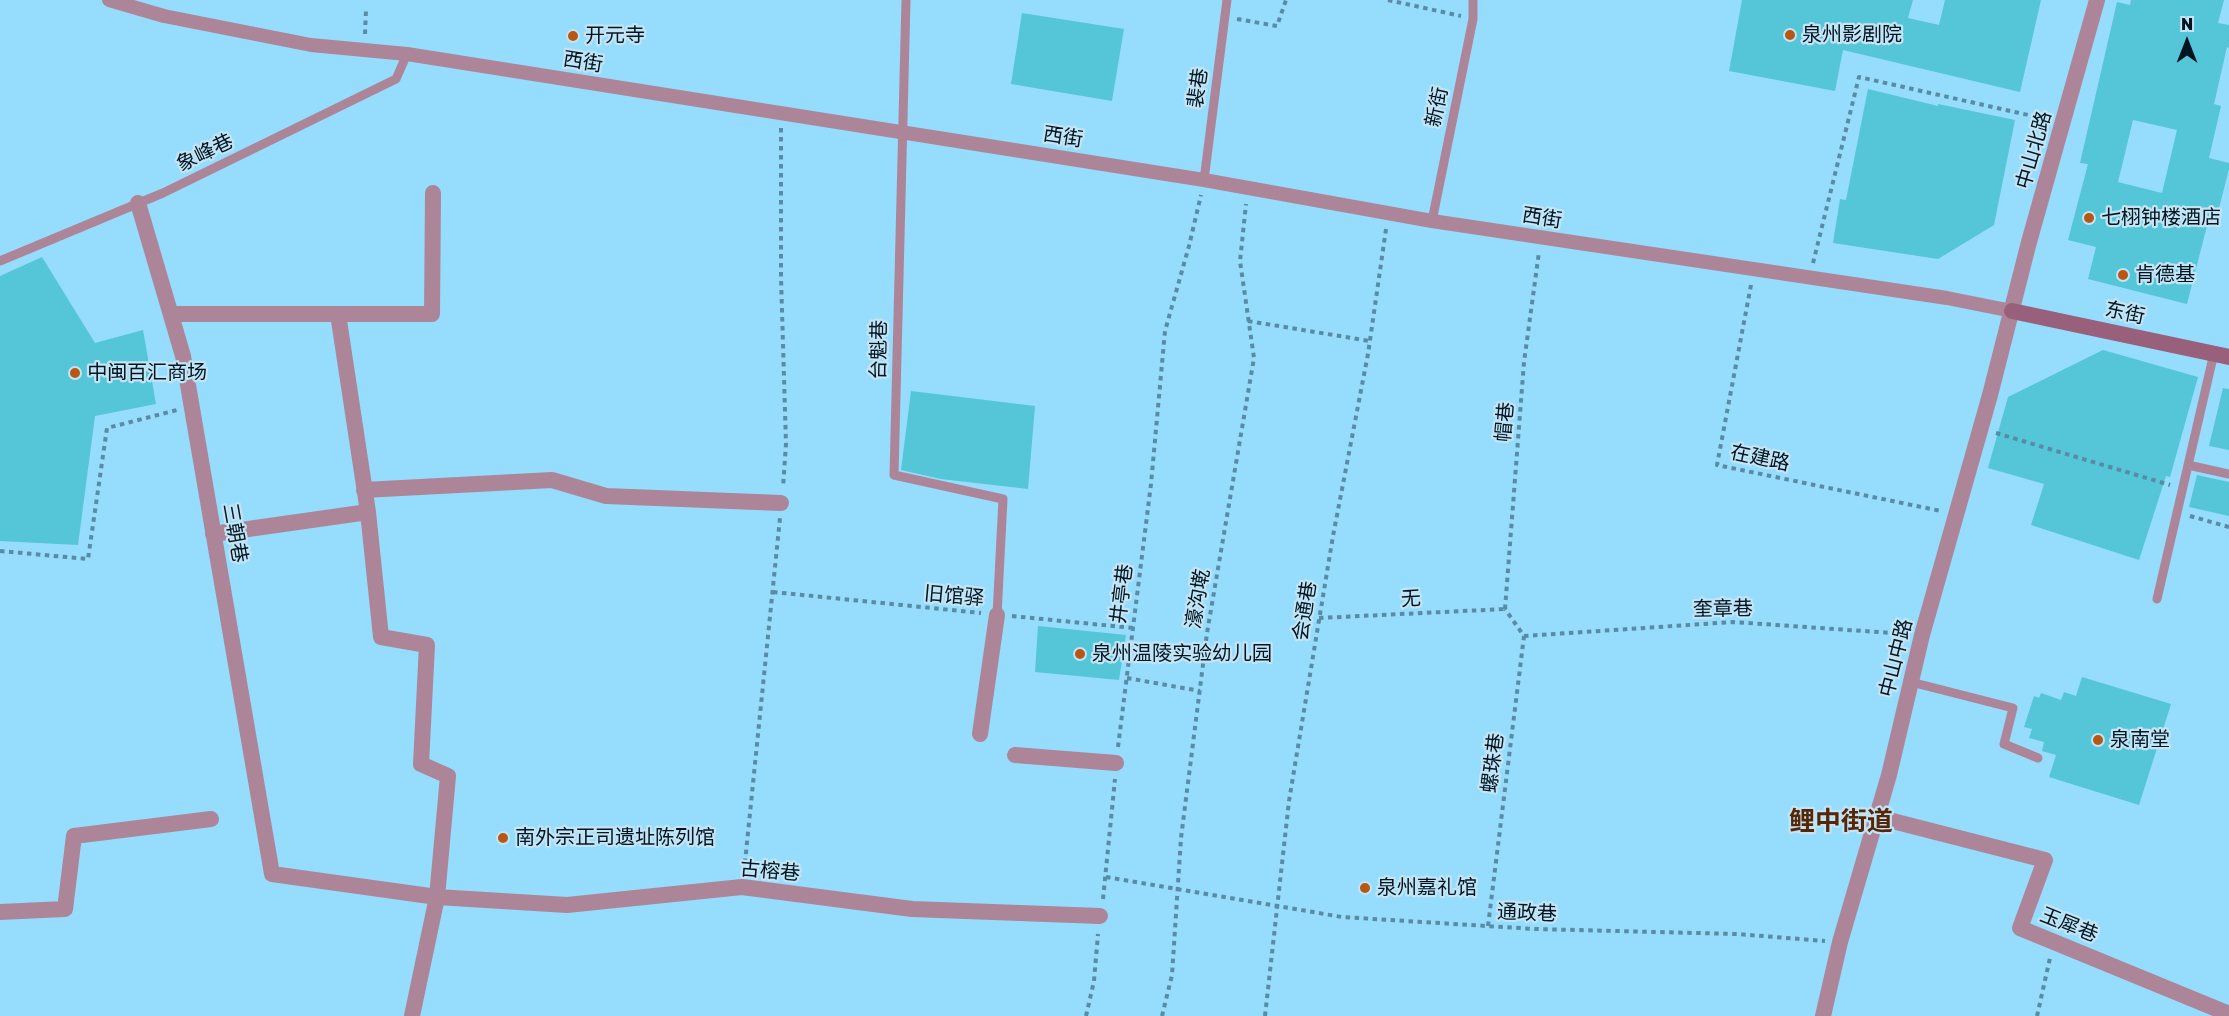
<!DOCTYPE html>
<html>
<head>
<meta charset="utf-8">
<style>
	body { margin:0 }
	#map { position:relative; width:2229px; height:1016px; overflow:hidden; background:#96dcfd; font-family:"Golos Text",sans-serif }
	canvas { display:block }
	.north { position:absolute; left:2157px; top:12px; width:60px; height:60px; -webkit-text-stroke:4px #c2e4f4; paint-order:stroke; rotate:0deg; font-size:16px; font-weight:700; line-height:24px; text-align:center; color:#001521 }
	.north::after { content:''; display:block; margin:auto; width:21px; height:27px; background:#001521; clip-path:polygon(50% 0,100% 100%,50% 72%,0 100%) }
</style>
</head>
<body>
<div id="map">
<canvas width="2229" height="1016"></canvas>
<div class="north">N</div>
</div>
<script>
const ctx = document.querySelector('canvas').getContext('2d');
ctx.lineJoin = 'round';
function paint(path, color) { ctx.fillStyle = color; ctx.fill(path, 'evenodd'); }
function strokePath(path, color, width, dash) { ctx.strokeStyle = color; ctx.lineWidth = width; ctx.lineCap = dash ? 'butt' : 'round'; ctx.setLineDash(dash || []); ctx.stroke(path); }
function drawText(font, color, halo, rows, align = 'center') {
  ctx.font = font + ' "Golos Text","Noto Sans SC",sans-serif'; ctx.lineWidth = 4.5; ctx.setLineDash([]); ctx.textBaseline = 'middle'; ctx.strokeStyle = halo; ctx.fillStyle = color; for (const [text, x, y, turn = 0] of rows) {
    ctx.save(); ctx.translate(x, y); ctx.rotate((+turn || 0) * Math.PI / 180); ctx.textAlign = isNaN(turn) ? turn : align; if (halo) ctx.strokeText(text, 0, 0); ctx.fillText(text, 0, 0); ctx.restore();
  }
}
const building = new Path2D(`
	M1742,0h171l-5,18 31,7 6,-25h96l-21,92 -177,-42 -8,41 -106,-20z
	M2131,0h93l-6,23 11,2v23l-2,-1 -13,57 7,2 -12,52 20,5v6l-12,47 -7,-2 -23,90 -99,-25 8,-32 -28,-7 20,-76 -8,-1 37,-161 13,3zM2133,120l44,10 -15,63 -44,-11z
	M1022,13l102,16 -12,72 -101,-17z
	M1868,89l70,17v-2l77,16 -21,105 -56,34 -105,-16 7,-44 6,1z
	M42,257l53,86 48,-13 13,74 -61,12 -17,129 -78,-4v-265z
	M2103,350l95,27 -28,100 -4,-1 -27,84 -108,-35 13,-41 -56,-16 20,-71z
	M2223,388l6,1v61l-20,-4z
	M911,391l124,15 -7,83 -87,-10 -40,-9z
	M2197,475l32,7v34l-40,-9z
	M1038,626l88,9 -7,45 -84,-8z
	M2082,677l89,27 -32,101 -90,-28 7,-22 -14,-4 2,-9 -15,-4 3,-9 -8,-2 10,-31 5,2 2,-5 20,7 3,-8 12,4z`);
const path = new Path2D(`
	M1388,0l73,16
	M1237,19l40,7 9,-26
	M365,34l1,-25
	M781,128v149l5,167 -3,43
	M1813,263l46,-186 187,42
	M1751,285l-34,180 224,46
	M1248,321l122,20
	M1996,433l174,52
	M2190,516l39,11
	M0,551l88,8 19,-131 70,-18
	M773,592l208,21
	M1505,609l19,-247 15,-110
	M1012,616l121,12
	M1319,618l186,-9
	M1524,636l209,-14 174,12
	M1127,678l73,13
	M1118,747l33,-263 14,-153 24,-85 12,-51
	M744,872l36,-354
	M1106,877l236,40 193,12 202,5 88,7
	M1103,899l12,-120
	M1488,926l36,-290 -19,-27
	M1086,1016l8,-35 4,-47
	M1162,1016l10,-41 9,-137 26,-205 47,-275 -14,-97 6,-57
	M1265,1016l24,-215 44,-265 35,-182 18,-125
	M2037,1016l13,-58`);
const service = new Path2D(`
	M906,0l-12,475 109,24 -6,116
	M1204,180l23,-180
	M1432,221l41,-202v-19
	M0,261l163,-68 233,-114 11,-25
	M2188,465l41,9
	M2157,599l57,-246
	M1911,682l102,26 -9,36 34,14`);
const pedestrian = new Path2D(`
	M109,0l55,16 147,29 96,9 797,126 228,41 515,77 65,13`);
const minor = new Path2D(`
	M138,203l45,153 89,518 165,23 130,8 175,-18 170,22 188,7
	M171,314h261l1,-121
	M364,490l188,-10 54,16 175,7
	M368,512l13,125 46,8 -6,119 27,12 -11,121 -25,119
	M213,534l155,-22 -30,-198
	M980,734l17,-119
	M1015,755l101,8
	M1877,817l168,43 -25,68 209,86
	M0,912l65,-3 9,-73 137,-17`);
const tertiary = new Path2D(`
	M1823,1016l17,-74 49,-167 33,-140 68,-240 39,-153 68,-242`);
const secondary = new Path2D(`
	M2012,311l217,46`);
const markers = [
	[1790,35,6,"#b85714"],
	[573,36,6,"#b85714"],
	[2089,218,6,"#b85714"],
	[2123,275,6,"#b85714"],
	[75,373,6,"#b85714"],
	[1080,654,6,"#b85714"],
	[2098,740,6,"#b85714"],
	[503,838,6,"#b85714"],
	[1365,888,6,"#b85714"]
];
const poiNames = [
	["泉州影剧院",1802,35],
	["开元寺",585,36],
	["七栩钟楼酒店",2101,218],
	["肯德基",2135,275],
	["中闽百汇商场",87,373],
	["泉州温陵实验幼儿园",1092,654],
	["泉南堂",2110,740],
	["南外宗正司遗址陈列馆",515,838],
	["泉州嘉礼馆",1377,888]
];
const streetNames = [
	["西街",583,62,9],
	["裴巷",1198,88,-82],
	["新街",1437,107,-78],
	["西街",1063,137,9],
	["中山北路",2034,150,-74],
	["象峰巷",205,153,-26],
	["西街",1542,218,9],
	["东街",2125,313,12],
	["台魁巷",879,350,-89],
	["帽巷",1505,422,-85],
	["在建路",1760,458,12],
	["三朝巷",235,533,80],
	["井亭巷",1122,594,-83],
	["旧馆驿",954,596,5],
	["濠沟墘",1198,599,-81],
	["无",1411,599,-3],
	["奎章巷",1723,609,-1],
	["会通巷",1305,611,-81],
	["中山中路",1896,658,-76],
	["螺珠巷",1493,763,-83],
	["古榕巷",770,871,5],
	["通政巷",1527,913,2],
	["玉犀巷",2069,925,22]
];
const districtNames = [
	["鲤中街道",1841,822]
];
paint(building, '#54c6d7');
strokePath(path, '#598ba4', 4, [4.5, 4.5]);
strokePath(service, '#ad8598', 9);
strokePath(pedestrian, '#ad8598', 14);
strokePath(minor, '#ad8598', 16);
strokePath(tertiary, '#ad8598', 16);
strokePath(secondary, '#99607c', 16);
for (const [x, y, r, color] of markers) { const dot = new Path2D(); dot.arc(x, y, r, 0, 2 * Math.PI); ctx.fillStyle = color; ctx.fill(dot); strokePath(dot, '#c2e4f4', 2); }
drawText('20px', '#001521', '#c2e4f4', poiNames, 'left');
drawText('20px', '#001521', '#c2e4f4', streetNames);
drawText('bold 26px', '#552708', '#c2e4f4', districtNames);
</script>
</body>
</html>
